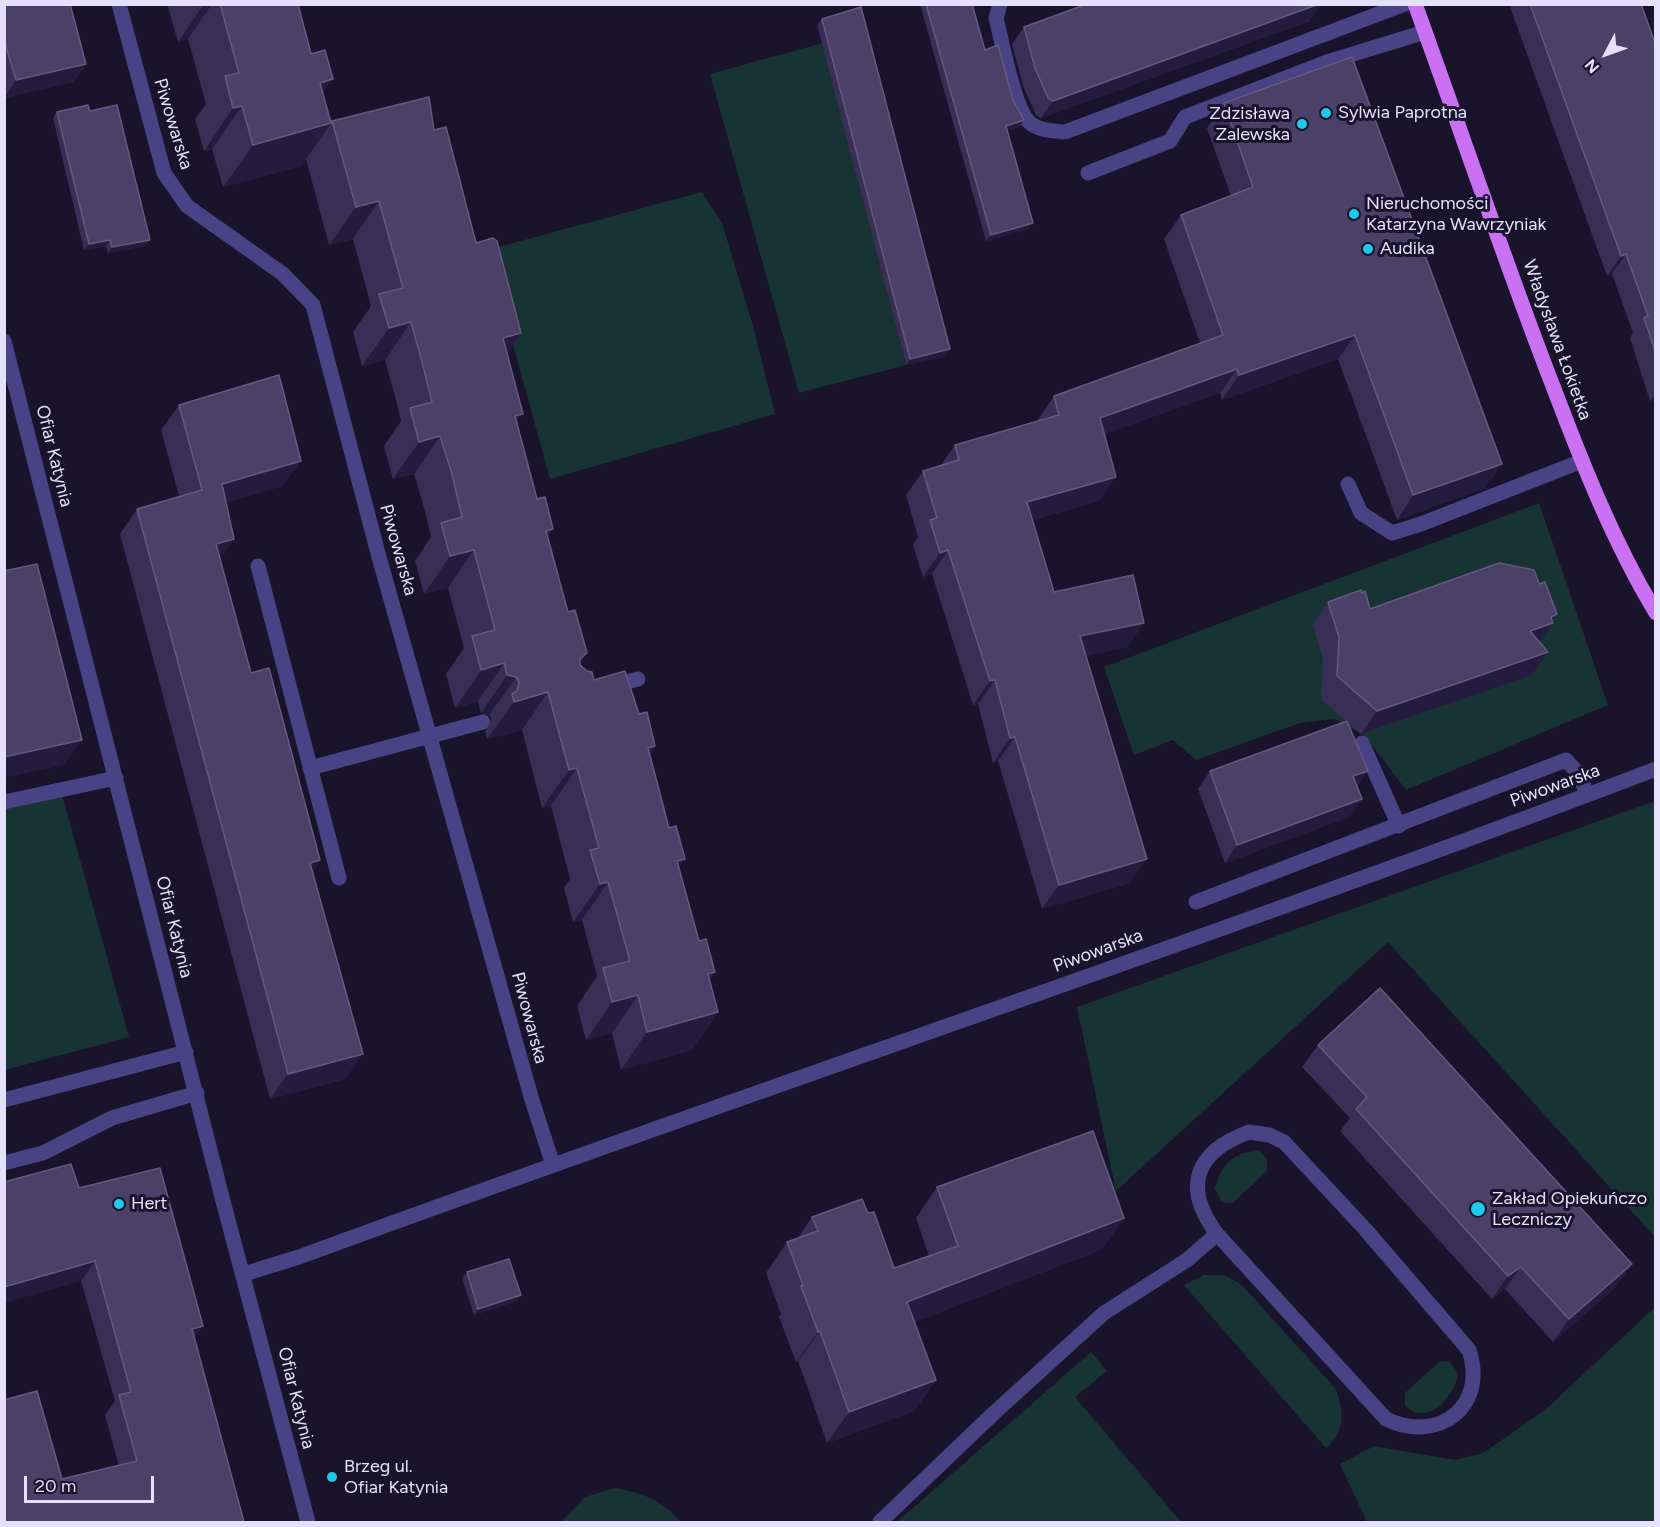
<!DOCTYPE html>
<html>
<head>
<meta charset="utf-8">
<style>
	body { margin:0 }
	#map { position:relative; width:1660px; height:1527px; overflow:hidden; background:#19142b; font-family:Figtree,sans-serif }
	canvas { display:block }
	.frame { position:absolute; inset:0; border:6px solid #e5e0fc; pointer-events:none }
	.north { position:absolute; left:1576px; top:24px; width:60px; height:60px; -webkit-text-stroke:4px #19142b; paint-order:stroke; rotate:229deg; font-size:16px; font-weight:700; line-height:24px; text-align:center; color:#e5e0fc }
	.north::after { content:''; display:block; margin:auto; width:21px; height:27px; background:#e5e0fc; clip-path:polygon(50% 0,100% 100%,50% 72%,0 100%) }
	.scale { position:absolute; left:24px; top:1476px; width:130px; height:27px; box-sizing:border-box; border:3px solid #e5e0fc; border-top:0; padding-left:8px; font-size:18px; line-height:21px; white-space:nowrap; color:#e5e0fc; -webkit-text-stroke:4px #19142b; paint-order:stroke }
</style>
</head>
<body>
<div id="map">
<canvas width="1660" height="1527"></canvas>
<div class="frame"></div>
<div class="north">N</div>
<div class="scale">20 m</div>
</div>
<script>
const ctx = document.querySelector('canvas').getContext('2d');
ctx.lineJoin = 'round';
function paint(path, color) { ctx.fillStyle = color; ctx.fill(path, 'evenodd'); }
function strokePath(path, color, width, dash) { ctx.strokeStyle = color; ctx.lineWidth = width; ctx.lineCap = dash ? 'butt' : 'round'; ctx.setLineDash(dash || []); ctx.stroke(path); }
function drawText(font, color, halo, rows, align = 'center') {
  ctx.font = font + ' Figtree,sans-serif'; ctx.lineWidth = 6; ctx.setLineDash([]); ctx.textBaseline = 'middle'; ctx.strokeStyle = halo; ctx.fillStyle = color; for (const [text, x, y, turn = 0] of rows) {
    ctx.save(); ctx.translate(x, y); ctx.rotate((+turn || 0) * Math.PI / 180); ctx.textAlign = isNaN(turn) ? turn : align; if (halo) ctx.strokeText(text, 0, 0); ctx.fillText(text, 0, 0); ctx.restore();
  }
}
const green = new Path2D(`
	M823,43l83,322 -107,28 -89,-319z
	M702,192l20,31 31,103 22,88 -225,65 -63,-229z
	M1539,503l69,202 -202,85 -41,-54 -31,-17 -34,4 -104,37 -23,-20 -39,15 -30,-88z
	M61,791l68,246 -124,33v-261z
	M1655,801v436l-267,-295 -272,249 -39,-184z
	M1258,1151l9,7v13l-34,32 -12,-1 -6,-14c7,-24 18,-36 43,-37z
	M1204,1275h21l17,10 94,104c8,24 10,41 -10,59l-142,-163z
	M1655,1307v215h-288l-27,-58 34,-18 81,14 28,-7 62,-43z
	M1091,1352l16,19 -32,26 106,125h-284z
	M1449,1361l9,12c-2,23 -31,56 -53,32v-12l34,-31z
	M615,1488c31,6 45,11 66,34h-120l24,-25z`);
const minor = new Path2D(`
	M119,4l45,169 23,33 96,68 30,31 66,252 153,543 21,65
	M1000,4l-4,14c6,23 18,89 33,104 10,9 24,9 36,10l340,-128
	M1088,173l82,-32 15,-24 142,-55 98,-30
	M4,341l219,860 85,321
	M1348,484l13,29 31,20 29,-9 161,-63
	M258,566l81,312
	M609,687l29,-8
	M1362,743l37,83
	M310,768l173,-46
	M4,802l112,-24
	M1196,902l370,-142 13,14 8,20
	M4,1100l182,-48
	M1249,1132l20,3 15,7 81,87 104,121c19,57 -31,94 -83,69l-169,-185c-35,-47 -22,-82 32,-102z
	M4,1163l39,-10 69,-35 85,-25
	M244,1274l55,-17c451,-166 908,-317 1357,-488
	M880,1522l114,-109 110,-100 83,-53 30,-26`);
const major = new Path2D(`
	M1415,4c46,126 88,253 136,377 30,79 61,159 105,232`);
const wall = new Path2D(`
	M4,4l82,60 -13,18 -69,16z
	M170,4h128l33,119 -30,43 -78,21 -11,-38 -8,2 -9,-32 11,-15 -18,-65 -10,3 -10,-35z
	M920,4h52l13,46 39,70 -4,6 -13,5 26,92 -4,6 -43,12z
	M1509,4h132l15,42v353l-6,2 -20,-63 3,-5 -21,-59 -5,2z
	M822,19l124,337 -40,9 -89,-340z
	M1310,21l-269,97 -5,-3 -13,-29 -11,-42 12,-17z
	M1224,103l261,385 -88,32 -59,-161 -116,41 -2,-7 -116,41 -5,67 -67,19 22,72 90,31 -17,24 -41,9 44,227 -88,26 -44,-148 -5,2 -15,-59 -5,1 -41,-131 -9,3 -10,-32 5,-8 -12,-42 17,-24 17,-5 15,-21 82,-24 17,-25 146,-53 -36,-104 17,-24 50,-19 -24,-68z
	M90,111l55,135 -37,7 -2,-7 -22,4 -31,-132 4,-6z
	M332,121l102,9 42,113 45,90 -14,20 10,69 51,190 19,41 -7,9v3l14,15 45,34 16,32 -5,8 19,74 16,31 -7,9 21,73 16,31 -6,8 9,32 -26,38 -71,20 -9,-37 -26,7 -9,-34 20,-30 -15,-56 -9,2 -9,-34 6,-9 -19,-73 -9,2 -20,-78 -35,9 -2,-8 7,-11 -3,-5 -8,-2 -3,-12 -23,7 -9,-34 18,-26 -16,-60 -24,6 -9,-33 16,-24 -6,-26 -11,-37 -21,5 -9,-33 17,-25 -5,-21 -11,-40 -23,6 -9,-34 18,-26 -18,-67 -24,6 -23,-86z
	M179,405l104,81 -57,16 -6,57 31,114 69,187 -7,11 32,208 -75,20 -150,-565 17,-25 42,-13 -18,-66z
	M1362,593l8,16 182,12 -13,21 9,10 -16,23 -171,59 -40,-35 2,-39 -10,-35 15,-23z
	M1210,771l147,16 5,12 -13,18 -124,46 -27,-74z
	M1318,1045l298,242 -63,55 -48,-53 -13,10 -152,-168 10,-13 -48,-51z
	M937,1187l166,62 -189,73 22,58 -22,31 -87,32 -29,-82 -2,1 -17,-45 2,-3 -15,-41 21,-31 10,-3 15,-22 56,-4 26,55 35,-12 -13,-38z
	M79,1188l124,138 -9,12 50,184 -182,-43 57,-13 -14,-51 10,-14 -34,-120z
	M467,1272l54,23 -4,6 -43,14 -12,-37z`);
const shadedWall = new Path2D(`
	M204,4h8l-24,35 -10,3z
	M1319,4h2l-11,17 -269,97 12,-17z
	M86,64l-13,18 -69,16 12,-18z
	M333,79l-30,43 17,-39z
	M242,106l-30,43 -8,2 29,-43z
	M1024,120l-4,6 -18,7 4,-7z
	M331,123l-30,43 -78,21 30,-42z
	M379,201l-26,38 -24,6 27,-38z
	M1033,223l-4,6 -43,12 5,-6z
	M110,240l-4,6 -22,4 5,-6z
	M150,240l-5,6 -37,7 4,-6z
	M1626,254l-14,20 -5,2 14,-20z
	M411,322l-26,38 -23,6 27,-38z
	M521,333l-27,38 9,-33z
	M1355,335l-17,24 -116,41 17,-25z
	M950,349l-4,7 -40,9 4,-6z
	M1237,369l-17,24 -137,49 17,-24z
	M1656,393v6l-6,2z
	M523,414l-27,38 19,-36z
	M440,436l-26,38 -21,5 26,-37z
	M301,461l-18,25 -78,23 17,-25z
	M1502,464l-17,24 -88,32 16,-25z
	M1116,477l-17,24 -89,25 17,-24z
	M553,529l-26,37 19,-35z
	M234,539l-18,25v-20z
	M474,550l-26,38 -24,6 26,-38z
	M948,550l-16,24 -9,3 17,-24z
	M1557,614l-6,9h2l-16,22 -7,-14 21,-14z
	M1144,623l-17,24 -64,14 17,-25z
	M1548,652l-16,23 -171,59 16,-23z
	M504,663l-26,38 -23,7 26,-38z
	M507,675l9,2 -27,38 -8,-2z
	M995,680l-17,24 -5,1 17,-24z
	M548,692l-26,38 -35,9 27,-37z
	M1015,737l-17,24 -5,2 17,-25z
	M82,740l-18,25 -60,13v-21z
	M655,746l-26,38 19,-36z
	M577,768l-26,38 -9,2 27,-38z
	M1368,771l-12,18 -3,-13z
	M1362,799l-13,18 -124,46 12,-18z
	M685,859l-27,37 19,-35z
	M1147,859l-17,24 -88,26 17,-24z
	M320,860l-17,25 7,-22z
	M608,882l-26,38 -9,2 27,-38z
	M715,972l-27,38 20,-36z
	M638,995l-26,38 -26,7 26,-38z
	M718,1012l-26,38 -71,20 26,-38z
	M363,1054l-18,25 -75,20 18,-25z
	M1124,1218l-21,31 -218,84 22,-31z
	M95,1261l-14,20 -77,22v-16z
	M1632,1264l-16,23 -63,55 16,-23z
	M1521,1267l-16,22 -13,10 16,-23z
	M521,1295l-4,6 -43,14 4,-6z
	M203,1326l-14,19 3,-16z
	M820,1331l-22,30 -2,1 22,-30z
	M936,1380l-22,31 -87,32 22,-31z`);
const building = new Path2D(`
	M4,4h66l16,60 -70,16 -12,-40z
	M220,4h78l13,50 14,-4 8,29 -13,4 11,40 -78,22 -11,-39 -9,2 -8,-32 14,-3z
	M926,4h46l13,46 13,-5 15,55 11,20 -18,6 27,97 -42,12z
	M1087,4h232l-266,97 -5,-3 -13,-30 -11,-41z
	M1530,4h111l15,42v308l-12,-36 4,-2 -22,-62 -5,2z
	M861,7l89,342 -40,10 -88,-340z
	M1352,57l150,407 -89,31 -58,-160 -116,40 -2,-6 -137,49 16,59 -89,25 27,90 79,-17 11,48 -64,13 67,223 -88,26 -44,-148 -5,1 -15,-58 -5,1 -42,-131 -8,3 -10,-33 7,-2 -14,-47 36,-11 -4,-15 104,-30 -5,-19 169,-61 -42,-120 72,-28 -29,-84z
	M429,97l5,33 12,-3 30,116 17,-5 4,3 24,92 -18,5 20,76 -8,2 22,83 8,-2 8,32 -7,2 22,81 7,-2 12,43 -7,6v6l7,6 5,1 2,8 31,-9 14,43 8,-2 8,34 -7,2 21,80 7,-2 9,33 -8,2 22,80 7,-2 9,33 -7,2 10,38 -71,20 -9,-37 -26,7 -9,-34 27,-7 -22,-79 -8,2 -10,-34 9,-2 -22,-80 -8,2 -21,-78 -34,10 -2,-8 5,-3 2,-9 -3,-5 -9,-2 -3,-12 -23,7 -9,-34 23,-6 -21,-80 -24,6 -9,-33 21,-6 -10,-43 -12,-38 -21,6 -9,-34 22,-6 -10,-40 -11,-40 -22,6 -10,-34 24,-6 -24,-87 -23,6 -24,-86z
	M88,105l2,6 27,-6 33,135 -38,7 -2,-7 -21,4 -32,-132z
	M279,375l22,86 -79,23 12,55 -18,5 35,129 18,-5 51,192 -10,3 53,191 -75,20 -151,-565 65,-19 -23,-85z
	M1499,563l35,7 5,14 6,-2 12,32 -6,3 2,6 -23,8 18,21 -171,59 -40,-35 2,-39 -11,-35 33,-12 1,3 3,-2 5,18z
	M37,564l45,176 -78,17v-186z
	M1347,721l21,50 -15,5 9,23 -125,46 -27,-74z
	M1380,988l252,276 -63,55 -48,-52 -13,9 -152,-167 11,-12 -49,-52z
	M1093,1131l31,87 -217,84 29,78 -87,32 -29,-81 -2,1 -17,-46 2,-1 -16,-43 31,-11 -6,-14 50,-18 6,14 6,-1 20,56 64,-22 -21,-59z
	M71,1164l8,24 81,-20 43,158 -11,3 52,193h-240v-122l33,-9 25,88 75,-18 -18,-66 12,-3 -36,-131 -91,26v-105z
	M509,1259l12,36 -43,14 -11,-37z`);
const markers = [
	[1326,113,6,"#1ccbec"],
	[1302,124,6,"#1ccbec"],
	[1354,214,6,"#1ccbec"],
	[1368,249,6,"#1ccbec"],
	[119,1204,6,"#1ccbec"],
	[1478,1209,8,"#1ccbec"],
	[332,1477,6,"#1ccbec"]
];
const poiNames = [
	["Sylwia Paprotna",1338,113],
	["Zdzisława",1290,114,"right"],
	["Zalewska",1290,135,"right"],
	["Nieruchomości",1366,204],
	["Katarzyna Wawrzyniak",1366,225],
	["Audika",1380,249],
	["Zakład Opiekuńczo",1492,1199],
	["Leczniczy",1492,1220],
	["Hert",131,1204],
	["Brzeg ul.",344,1467],
	["Ofiar Katynia",344,1488]
];
const streetNames = [
	["Piwowarska",173,124,73],
	["Władysława Łokietka",1557,340,70],
	["Ofiar Katynia",54,456,76],
	["Piwowarska",398,550,74],
	["Piwowarska",1555,786,-20],
	["Ofiar Katynia",174,927,76],
	["Piwowarska",1098,951,-20],
	["Piwowarska",529,1018,75],
	["Ofiar Katynia",296,1398,76]
];
paint(green, '#173334');
strokePath(minor, '#494385', 15);
strokePath(major, '#ca70f3', 15);
paint(wall, '#392e56');
paint(shadedWall, '#241c3e');
paint(building, '#4b4168');
strokePath(building, '#645a7f', 1.5);
for (const [x, y, r, color] of markers) { const dot = new Path2D(); dot.arc(x, y, r, 0, 2 * Math.PI); ctx.fillStyle = color; ctx.fill(dot); strokePath(dot, '#19142b', 2); }
drawText('18px', '#e5e0fc', '#19142b', poiNames, 'left');
drawText('18px', '#e5e0fc', '#19142b', streetNames);
</script>
</body>
</html>
